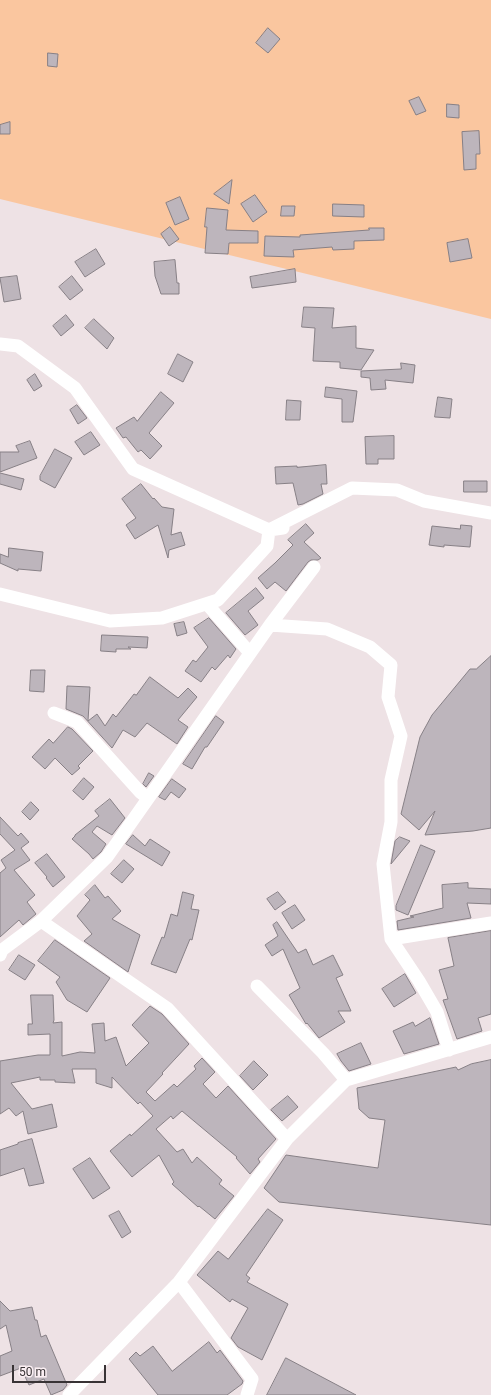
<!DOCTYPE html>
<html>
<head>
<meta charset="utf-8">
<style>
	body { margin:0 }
	#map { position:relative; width:491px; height:1395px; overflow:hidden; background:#eee2e5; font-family:Roboto,sans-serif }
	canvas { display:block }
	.scale { position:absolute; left:12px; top:1365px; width:94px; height:18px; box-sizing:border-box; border:2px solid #383335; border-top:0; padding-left:5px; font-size:12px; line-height:14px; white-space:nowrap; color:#383335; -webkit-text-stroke:3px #fbeff3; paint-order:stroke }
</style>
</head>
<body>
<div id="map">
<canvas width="491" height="1395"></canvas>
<div class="scale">50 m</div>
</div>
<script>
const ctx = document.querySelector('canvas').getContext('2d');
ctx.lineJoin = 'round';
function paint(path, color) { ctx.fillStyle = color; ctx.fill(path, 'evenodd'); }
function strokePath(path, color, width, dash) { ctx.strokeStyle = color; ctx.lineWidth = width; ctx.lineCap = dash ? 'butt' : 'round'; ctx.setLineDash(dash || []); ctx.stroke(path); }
const green = new Path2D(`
	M0,0h491v319l-491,-120z`);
const building = new Path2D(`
	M268,28l12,11 -12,14 -12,-10z
	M48,53l10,1 -1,13 -9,-1z
	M419,97l7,14 -10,4 -7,-14z
	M447,104l12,1v13l-12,-1z
	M10,122v12h-10v-9z
	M479,131l1,23h-4v15l-12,1 -2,-38z
	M232,180l-3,24 -15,-10z
	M255,195l12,17 -14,10 -12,-18z
	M180,197l9,22 -14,6 -9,-22z
	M333,204l31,1v12l-31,-1z
	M282,206h13l-1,10h-13z
	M207,208l21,2 -2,20 32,1v12h-29l-1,11 -23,-1 2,-26h-2z
	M170,227l9,12 -10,7 -8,-12z
	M369,228h15v12l-30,1v8l-21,1 -1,-3 -39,3 1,7 -30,-1 1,-20 35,1v-2l69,-5z
	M468,239l4,19 -22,4 -3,-19z
	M96,249l9,15 -20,13 -10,-15z
	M175,260l2,23h2v11h-18l-6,-18 -1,-14z
	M295,269l1,13 -44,6 -2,-11z
	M17,276l4,23 -17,3 -4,-24z
	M72,276l11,14 -13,10 -11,-13z
	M304,307l30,1 -2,20 24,-2v22l18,2 -13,20 -21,-2v-6l-27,-1 2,-33 -13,-1z
	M66,315l8,10 -13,11 -8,-10z
	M94,319l20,19 -7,11 -22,-21z
	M178,354l15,8 -10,20 -15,-8z
	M401,363l14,2 -2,18 -28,-3 1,9 -15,1 -1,-12 -9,-1v-6l40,-2z
	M35,374l7,12 -8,5 -7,-11z
	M326,387l31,4 -4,31h-11v-23l-17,-2z
	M161,392l13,11 -25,30 13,13 -12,13 -9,-9 -3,2 -12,-15 -3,1 -7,-10 18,-11 3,4z
	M438,397l14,2 -2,19 -15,-1z
	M287,400l14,1 -1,19h-14z
	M77,405l10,13 -9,6 -8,-14z
	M91,432l9,13 -16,10 -9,-13z
	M394,436v23h-16v5h-12l-1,-27z
	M30,441l7,17 -37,14v-20h19l-3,-6z
	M55,449l17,9 -17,30 -15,-8v-4z
	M326,465l1,19h-6l2,10 -20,10 -5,1 -5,-22 -17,1 -1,-17 22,-1v1z
	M0,473l24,6 -3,11 -21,-6z
	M464,481h23v11h-23z
	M141,484l12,15 1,-1 8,9 12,2 -3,26 10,-3 4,13 -16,5 -1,8 -10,-33 -23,14 -9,-14 10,-7 -14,-19z
	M306,524l8,9 -10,9 17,16 -3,2h-7l-3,2 -22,29 -11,-9 -8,7 -9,-11 17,-15 18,-18 -5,-5z
	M461,525l11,1 -2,21 -26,-2v2l-15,-2 3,-19 28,3z
	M9,548l34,4 -2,19 -23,-2v2l-18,-8v-9l8,3z
	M256,588l8,10 -16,13 10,14 -13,10 -19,-22z
	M209,618l27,31 -6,9 -2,-3 -13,15 -3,-3 -11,15 -16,-11 8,-11 3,2 12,-15 -14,-19z
	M184,622l3,11 -10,3 -3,-12z
	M102,635l46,2 -1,11 -19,-1 3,2h-15v3l-15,-1z
	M491,656v172l-18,3 -48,4 10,-24 -16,19 -18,-16 19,-77 12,-22 38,-46h6z
	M31,670h14l-1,22 -14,-1z
	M150,677l28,21 10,-10 9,9 -19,23 10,7 -11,17 -30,-21 -12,14 -12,-7 -11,18 -29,-32 -17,-7 1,-23 23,1 -2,34 9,-7 8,12 8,-12 3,3 18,-23 2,1z
	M216,716l8,6 -17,25h-2l-13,22 -9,-5z
	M68,727l4,2 21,22 -15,15 2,2 -8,7 -17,-17 -10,11 -13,-12 17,-18 4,4z
	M149,773l5,3 -8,11 -3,-3z
	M84,778l10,9 -11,13 -10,-9z
	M172,779l14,10 -7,9 -8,-6 -6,8 -6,-3z
	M110,799l15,19 -13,17 -15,-9 -5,6 14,12 -5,8 -8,7 -4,-5 -17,-15 3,-3v-1l24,-19 -4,-5z
	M31,802l8,8 -9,10 -8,-8z
	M0,817l18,19 3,-3 8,9 -8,6 9,12 -16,10 21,25 -8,7 9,12 -13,11 -4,-5 -19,17v-64l6,-5 -5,-8 14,-10 -15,-16z
	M133,835l12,11 5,-7 20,13 -8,14 -36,-22z
	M400,837l10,4 -19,23 4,-23z
	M421,845l14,6 -27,64 -12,-5v-4z
	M47,854l18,23 -12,10 -7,-9 1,-1 -12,-14z
	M124,860l10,9 -12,14 -11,-9z
	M468,883v5l23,1v15l-24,-1 4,15 -73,12 -1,-9 17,-4 -4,-1 33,-8 -1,-23z
	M95,885l10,13 3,-2 13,15 -9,8 28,16 -12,37 -44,-31 8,-7 -15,-18 13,-16 -5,-5z
	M183,892l11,3 -3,14 8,1 -7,30 -2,-1 -14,34 -25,-9 11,-27 2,1 7,-24 6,2z
	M278,892l8,10 -11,8 -8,-11z
	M295,905l10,15 -13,9 -10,-16z
	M277,922l21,31 8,-4 7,16 20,-10 10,20 -7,3 15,33h-13l7,11 -26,16 -12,-15 -1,1 -17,-29 11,-7 -17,-39 -11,7 -7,-11 13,-9 -5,-11z
	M491,931v83l-13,4 4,13 -25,8 -14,-39 5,-1 -9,-29 15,-4 -6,-28z
	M55,940l55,38 -23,34 -20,-12 -11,-18 4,-5 -22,-16z
	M19,955l16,10 -10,15 -16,-10z
	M405,974l11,19 -22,14 -12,-18z
	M31,995h22l1,25 -1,3 9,-1v34l18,-4 15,1 -3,-29 12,-1 1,18 11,-4 10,29 23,-23 -17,-18 18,-19 12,8 27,30 -27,29 1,1 -17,18 9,9 19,-17 3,3 19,-18 -2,-3 8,-8 13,14 -12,12 13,14 12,-12 48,53 -18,20 2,3 -10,12 -14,-16 1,-1 -55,-46 -9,8 -2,-3 -15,13 21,23 6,-3 9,14 5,-6 25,23 -3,4 15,12 -19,23 -16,-13 -1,1 -26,-23 2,-2 -15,-27 -27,22 -22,-26 20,-17 1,2 22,-20 -13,-14 -2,2 -26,-27v11l-16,-5v-14h-24l3,14 -20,-1v-2h-15v-3l-29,6 21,26 20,-5 5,23 -29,7 -5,-23 -7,5 -7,-8 -9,6v-53l38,-6h12v-21l-22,1v-11h4z
	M430,1018l9,26 -35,10 -11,-23 20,-9 2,4z
	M361,1043l10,21 -22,7 -8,-10 -4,-7z
	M491,1060v165l-212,-23 -15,-14 22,-33 92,13 7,-48 -16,-2 -10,-9 -2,-21 99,-21 2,3 13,-6z
	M254,1061l14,14 -15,15 -13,-14z
	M288,1096l10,11 -16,14 -11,-11z
	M32,1139l12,44 -15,3 -5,-18 -24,8v-26l18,-6v-1z
	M90,1158l20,30 -17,11 -20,-30z
	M268,1209l15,11 -37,55 4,3 -3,4 41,22 -26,56 -24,-13 -7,-9 17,-30 -16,-9 -2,3 -33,-27 21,-24 10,8z
	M119,1211l12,21 -9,6 -13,-22z
	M0,1301l10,10 22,-4 3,13h2l4,17 5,-2 21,50 -4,5 -12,5 -7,-16 -15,6 -8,-17 -21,8v-20l12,-5 -6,-26 -6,4z
	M209,1342l8,11 3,-3 23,31 -1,3 -15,11h-69l-29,-36 7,-7 4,4 13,-10 19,25z
	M286,1358l70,37h-89z`);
const minor = new Path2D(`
	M0,344l18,2 57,42 58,81 136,61 -2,16 -49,54 -56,18 -52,3 -110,-27
	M283,528l-14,2 83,-42 45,2 27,11 67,12
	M207,604l43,49
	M270,625l44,-58
	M54,713l23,9 63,70 8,6
	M41,921l126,87 120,131
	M391,939l100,-16
	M0,955l2,-5 39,-29 66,-64 163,-232 57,4 43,18 21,18 -3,32 13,39 -10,44v42l-8,42 8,75 28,42 18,31 12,38
	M257,986l66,67 23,27
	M179,1282l73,97 -5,16
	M69,1395l110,-113 108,-143 59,-59 145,-43`);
paint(green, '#fac69f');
paint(building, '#bdb5bc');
strokePath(building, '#878086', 1);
strokePath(minor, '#fff', 13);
</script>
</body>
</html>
